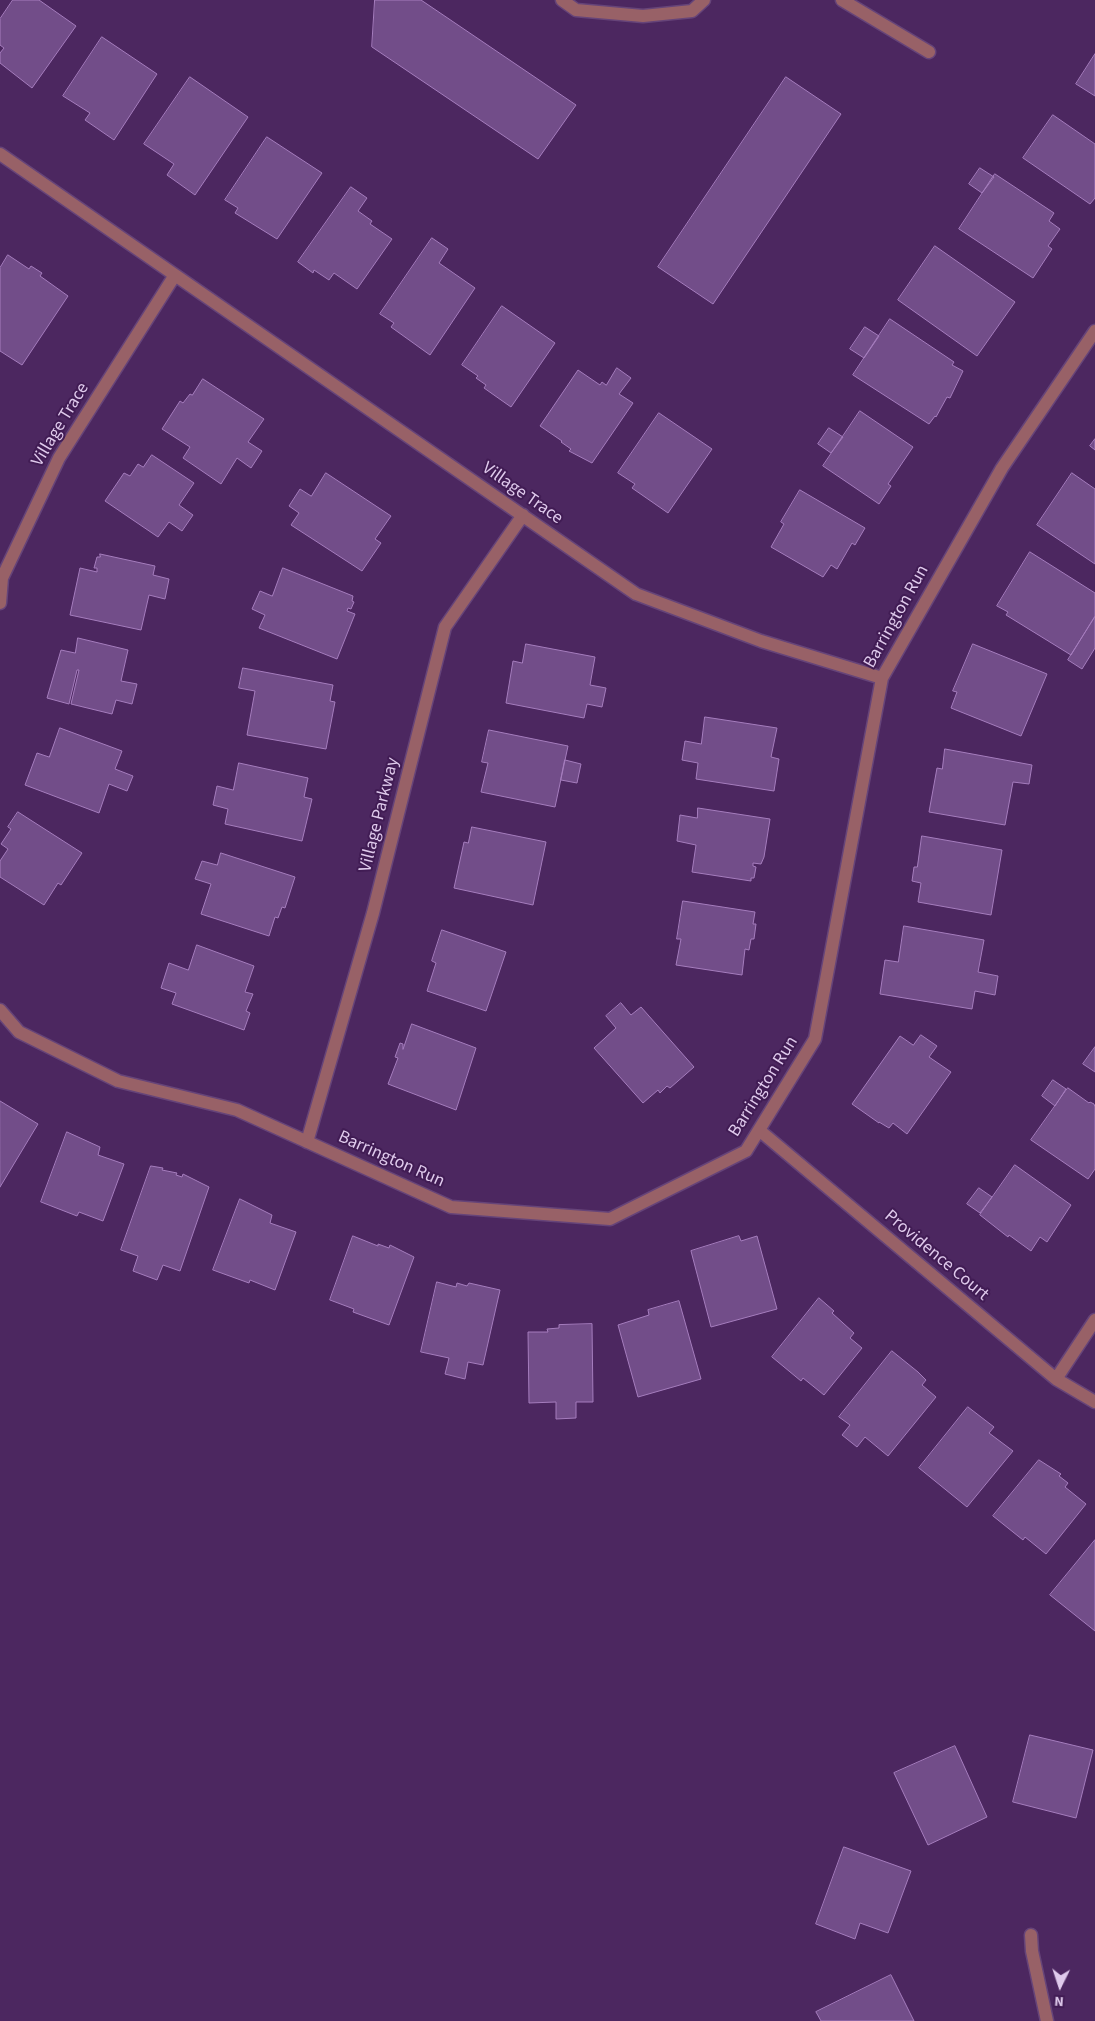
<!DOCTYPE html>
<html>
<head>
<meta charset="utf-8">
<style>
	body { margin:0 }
	#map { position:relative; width:1095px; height:2021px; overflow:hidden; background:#4c2760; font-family:"Source Sans 3",sans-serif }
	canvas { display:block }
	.north { position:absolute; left:1035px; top:1961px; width:50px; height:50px; -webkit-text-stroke:4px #411c54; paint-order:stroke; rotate:184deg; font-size:14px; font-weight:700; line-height:20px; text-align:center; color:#dfcaec }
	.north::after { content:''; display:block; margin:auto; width:18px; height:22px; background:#dfcaec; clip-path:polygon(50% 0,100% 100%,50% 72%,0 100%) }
</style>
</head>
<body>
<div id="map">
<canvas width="1095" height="2021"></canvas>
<div class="north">N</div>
</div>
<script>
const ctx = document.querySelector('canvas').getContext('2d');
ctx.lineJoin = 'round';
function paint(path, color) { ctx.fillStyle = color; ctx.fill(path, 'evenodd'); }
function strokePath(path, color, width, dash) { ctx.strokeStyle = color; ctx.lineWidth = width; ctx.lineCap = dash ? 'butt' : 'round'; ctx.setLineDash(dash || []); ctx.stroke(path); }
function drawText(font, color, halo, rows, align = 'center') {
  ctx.font = font + ' "Source Sans 3",sans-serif'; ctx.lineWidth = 4; ctx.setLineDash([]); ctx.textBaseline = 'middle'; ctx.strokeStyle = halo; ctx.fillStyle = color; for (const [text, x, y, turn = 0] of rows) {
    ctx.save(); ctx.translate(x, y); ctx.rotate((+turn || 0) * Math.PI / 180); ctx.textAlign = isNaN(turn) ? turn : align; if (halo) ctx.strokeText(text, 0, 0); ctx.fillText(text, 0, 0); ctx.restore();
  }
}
const building = new Path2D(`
	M13,0h26l37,26 -44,62 -32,-25v-10l4,-5 -4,-3v-26z
	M375,0h46l155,105 -38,54 -166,-112z
	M102,37l55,37 -43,66 -29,-20 5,-7 -27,-17z
	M1095,54v42l-19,-12z
	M190,77l58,40 -53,78 -28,-20 7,-11 -30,-20z
	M786,77l55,37 -128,190 -55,-37z
	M1053,115l42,29v54l-5,6 -67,-46z
	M267,137l55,36 -45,66 -42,-26 3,-5 -13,-8z
	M980,168l14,9 -12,16 -13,-9z
	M995,174l59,39 -5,8 11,8 -12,17 4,3 -19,29 -74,-49z
	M351,187l16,11 -9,13 14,10 -2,3 22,15 -35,50 -23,-16 -5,7 -15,-10 -1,3 -15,-11z
	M432,238l16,11 -9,14 36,25 -45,67 -39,-28 3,-4 -14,-9z
	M935,246l80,56 -38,54 -79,-56z
	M8,255l21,14 2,-3 11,7 -2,3 28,20 -46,69 -22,-14v-83z
	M502,306l53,37 -44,64 -27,-19 2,-3 -10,-7 2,-2 -16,-11z
	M890,319l64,43 -2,3 11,6 -13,27 -3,-1 -11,20 -1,-1 -6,8 -76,-49z
	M865,327l14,9 -15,22 -14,-9z
	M617,368l14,10 -12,16 14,9 -41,60 -23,-12 2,-2 -10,-7 1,-1 -22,-15 38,-56 22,15 2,-3 4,3z
	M203,379l61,40 -16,23 14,9 -11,17 -14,-10 -16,26 -38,-26 7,-11 -28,-18 18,-28 3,2 7,-9 2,1z
	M860,411l53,36 -25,37 3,2 -12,18 -56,-38z
	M659,413l53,36 -44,64 -36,-25 3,-4 -17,-11z
	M829,428l14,9 -12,16 -13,-9z
	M1095,439v11l-5,-4z
	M152,455l42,28 -15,22 14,10 -11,16 -13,-9 -11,15 -53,-36 19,-28 6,3 8,-12 5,3z
	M326,473l65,43 -16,23 6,4 -19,28 -71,-46 8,-12 -10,-7 11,-17 11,7z
	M1072,473l23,16v75l-58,-39z
	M800,490l65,38 -10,17 -3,-2 -15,26 -6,-4 -8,12 -52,-30 13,-23 -3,-2z
	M1030,552l65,41v23l-24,39 -65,-40 2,-3 -11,-6z
	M100,554l55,12 -2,9 16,4 -4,20 -16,-4 -8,35 -71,-15 10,-47 17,4v-4h-3l3,-11h3z
	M283,568l70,28 -1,5 2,1 -3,7 -3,-1 -1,3 8,3 -18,45 -78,-31 6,-13 -13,-6 8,-18 12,5z
	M1095,617v31l-13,21 -14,-9z
	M78,638l50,12 -7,31 16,3 -5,20 -16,-4 -4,14 -41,-10 8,-34h-2l-8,34 -22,-6 14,-48 14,3z
	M526,644l69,13 -5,28 16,3 -4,19 -15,-3 -3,14 -78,-15 7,-42 9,2z
	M973,644l74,30 -26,62 -70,-28 6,-16 -4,-1z
	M243,668l90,17 -3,16 5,1 -9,47 -79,-14 8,-44 -16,-3z
	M705,717l72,11 -6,29 8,2 -5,32 -78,-12 2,-16 -16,-3 3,-19 16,3z
	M60,728l62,23 -7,18 18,7 -6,15 -18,-7 -10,29 -74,-28 12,-32 12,4z
	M489,730l79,16 -13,61 -74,-15 7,-29 -6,-1z
	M945,749l87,16 -3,19 -16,-2 -8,43 -76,-13 8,-44 5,1z
	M565,760l16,4 -4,19 -16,-3z
	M239,763l69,15 -4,19 8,2 -10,42 -77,-17 3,-15 -15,-4 4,-19 16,4z
	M698,808l72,11 -6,38 -3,7 -8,-1v3l3,1 -2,11h-3v3l-59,-9 4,-27 -19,-4 3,-26 17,3z
	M18,812l64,41 -21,32 -3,-2 -14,22 -44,-28v-16l8,-12 -7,-5 10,-15 -3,-2z
	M472,827l74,15 -13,63 -79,-17 10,-46 4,1z
	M922,836l80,14 -11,65 -73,-13 3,-19 -9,-2 2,-14h3z
	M221,853l74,24 -10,31 -3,-1 -4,11 -3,-1 -6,19 -68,-22 10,-30 -16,-5 7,-18 15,4z
	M683,901l72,11 -2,12h3l-2,15h-3l-2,11 -4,-1 -3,26 -66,-10 5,-26h-4z
	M904,926l80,14 -6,32 20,4 -3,19 -20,-4 -3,18 -92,-15 5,-34 13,2z
	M442,930l64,22 -20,59 -59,-20 9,-28 -4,-2z
	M197,945l57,21 -9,26 8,2 -7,17 4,2 -6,17 -72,-26 4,-11 -15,-5 8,-25 19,7z
	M621,1003l10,12 10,-8 53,60 -24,21 -3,-2 -7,7 -2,-3 -15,13 -49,-55 22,-20 -10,-12z
	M412,1024l64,24 -20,62 -68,-26 10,-26 -3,-1 5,-14 3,1v5z
	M921,1035l16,11 -8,11 22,15 -44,62 -14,-11 -4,5 -10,-6v1l-27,-19 48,-68 13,9z
	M1095,1047v25l-12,-8z
	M1053,1080l13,9 -11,17 -13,-10z
	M1068,1088l21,15 1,-1 4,2 1,3v62l-7,10 -57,-39z
	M0,1101l38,23 -38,63z
	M67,1132l33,15 -2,8 26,9 -21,57 -24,-9 -2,4 -36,-14z
	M1015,1165l56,40 -24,37 -7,-5 -9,14 -22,-16 -1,2 -28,-22z
	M151,1166l12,2 -1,2 15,3 -1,2 6,2 1,-3 26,13 -29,84 -17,-6 -6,15 -24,-9 5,-15 -17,-6z
	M979,1188l13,9 -12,16 -13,-9z
	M240,1199l32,16 -2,8 26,9 -21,58 -25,-10 -1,3 -36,-13z
	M353,1236l25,10v-2l11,4 1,-3 24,12 -25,68 -36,-13 1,-3 -24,-9z
	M739,1236l2,5 16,-5 20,73 -66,18 -20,-76z
	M437,1282l19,5 1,-4 10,3 2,-3 31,7 -17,75 -15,-3 -3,17 -20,-5 4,-16 -28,-6z
	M819,1298l15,13 -2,2 22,20 -4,5 12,10 -38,47 -21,-17 -2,3 -29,-24z
	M679,1301l22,78 -63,18 -20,-72 31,-10 -1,-5z
	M592,1324l1,78h-17v16l-20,1v-17l-27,1 -1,-71h20l-1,-3 12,-1v-3z
	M892,1351l26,21 8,8 -4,5 14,12 -48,59 -23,-19 -8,10 -15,-12 8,-10 -11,-8z
	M968,1407l26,20 -5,6 24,18 -46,56 -48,-39z
	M1039,1460l22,14 -2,2 9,7 -3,4 21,17 -40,50 -21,-17 -2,3 -30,-24z
	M1095,1540v91l-45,-36z
	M1030,1735l63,15 -17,68 -63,-16z
	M955,1746l32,71 -59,28 -34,-72z
	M844,1847l67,24 -23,62 -28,-10 -5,16 -39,-15z
	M891,1975l23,46h-93l-5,-9z`);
const minor = new Path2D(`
	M562,0l14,10 67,6 49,-5 12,-11
	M842,0l87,52
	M0,154l636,440 125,47 121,37
	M0,603l2,-25 57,-120 116,-183
	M0,1010l19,22 99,49 119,29 214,97 159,12 136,-68 69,-112 67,-361 120,-210 93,-137
	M759,1130l297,249 39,23
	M307,1142l66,-229 72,-286 78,-112
	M1056,1379l39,-59
	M1031,1935l1,16 15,70`);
const streetNames = [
	["Village Trace",61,425,-59],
	["Village Trace",522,494,35],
	["Barrington Run",897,617,-61],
	["Village Parkway",380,815,-76],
	["Barrington Run",764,1087,-58],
	["Barrington Run",391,1160,24],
	["Providence Court",936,1256,40]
];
paint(building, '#724d89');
strokePath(building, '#a57dbd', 1);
strokePath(minor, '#664479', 15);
strokePath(minor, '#986167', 12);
drawText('18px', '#dfcaec', '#411c54', streetNames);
</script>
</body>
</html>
